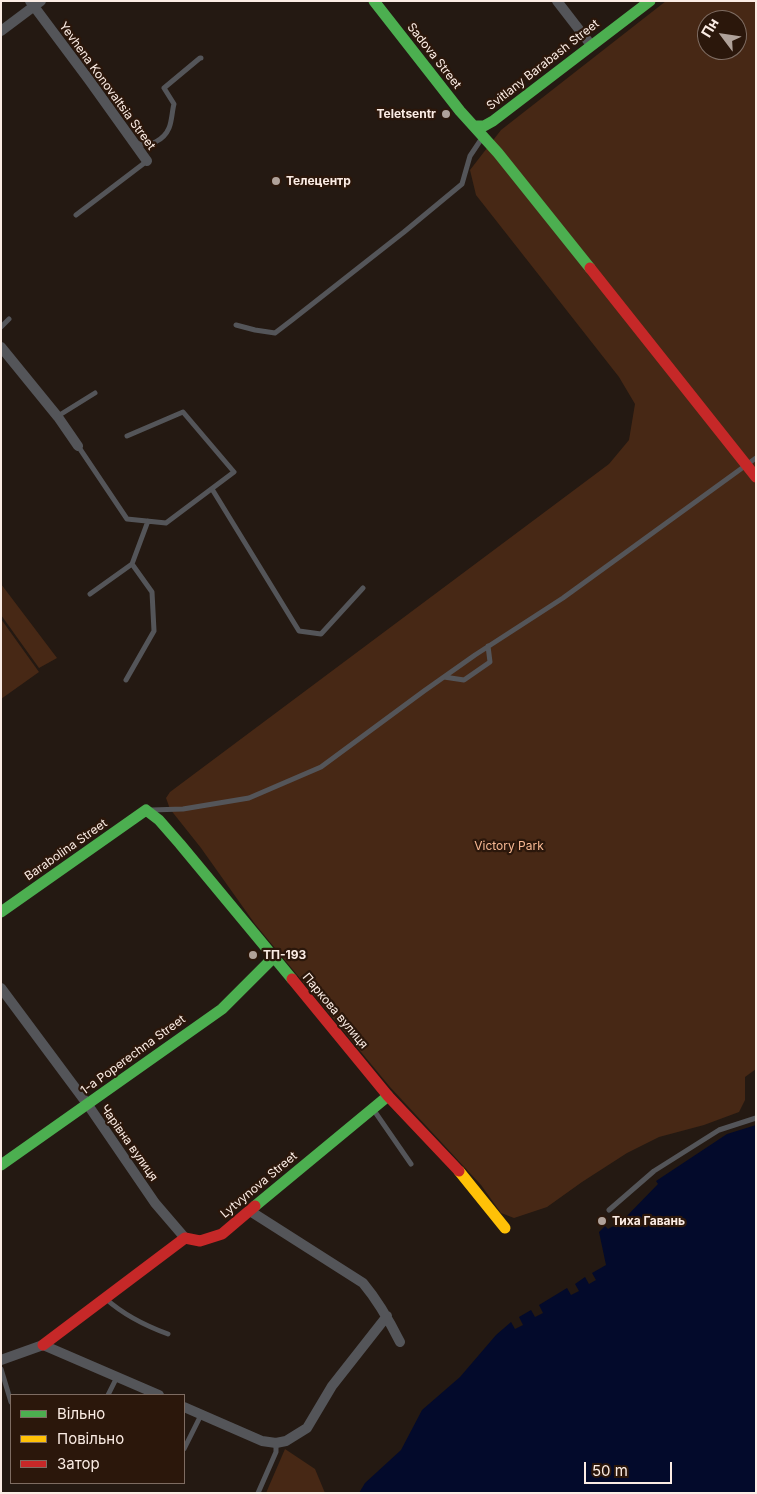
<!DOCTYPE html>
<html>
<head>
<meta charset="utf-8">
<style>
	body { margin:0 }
	#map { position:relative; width:757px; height:1494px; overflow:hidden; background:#241912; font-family:Inter,sans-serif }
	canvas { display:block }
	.frame { position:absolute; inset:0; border:2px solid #fbece4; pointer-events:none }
	.legend { position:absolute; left:10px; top:1394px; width:175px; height:90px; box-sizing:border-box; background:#2b170b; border:1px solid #7e6c62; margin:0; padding:6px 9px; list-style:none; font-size:15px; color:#fbece4 }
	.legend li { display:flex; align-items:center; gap:10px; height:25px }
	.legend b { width:25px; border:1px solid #7e6c62 }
	.north { position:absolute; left:697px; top:10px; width:50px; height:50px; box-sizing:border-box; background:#2b170b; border:1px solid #7e6c62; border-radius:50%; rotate:301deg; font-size:14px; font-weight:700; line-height:20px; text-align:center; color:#fbece4 }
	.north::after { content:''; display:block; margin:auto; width:18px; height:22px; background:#b0a29a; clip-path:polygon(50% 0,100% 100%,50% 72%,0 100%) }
	.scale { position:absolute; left:584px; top:1462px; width:88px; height:22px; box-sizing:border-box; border:2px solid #fbece4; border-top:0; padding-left:6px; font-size:15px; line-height:18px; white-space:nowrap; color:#fbece4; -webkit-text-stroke:4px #2b170b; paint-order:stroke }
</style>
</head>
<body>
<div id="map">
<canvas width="757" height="1494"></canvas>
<div class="frame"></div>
<ul class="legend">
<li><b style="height:6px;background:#4caf50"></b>Вільно</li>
<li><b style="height:6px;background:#ffc107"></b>Повільно</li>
<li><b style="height:6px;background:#c62828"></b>Затор</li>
</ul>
<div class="north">Пн</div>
<div class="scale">50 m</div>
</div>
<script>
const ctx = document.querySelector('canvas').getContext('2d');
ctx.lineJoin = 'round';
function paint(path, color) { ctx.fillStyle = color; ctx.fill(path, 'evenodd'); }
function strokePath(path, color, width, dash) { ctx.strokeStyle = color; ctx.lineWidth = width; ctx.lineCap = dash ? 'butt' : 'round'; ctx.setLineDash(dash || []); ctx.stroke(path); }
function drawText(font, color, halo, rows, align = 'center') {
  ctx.font = font + ' Inter,sans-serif'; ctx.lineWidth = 4.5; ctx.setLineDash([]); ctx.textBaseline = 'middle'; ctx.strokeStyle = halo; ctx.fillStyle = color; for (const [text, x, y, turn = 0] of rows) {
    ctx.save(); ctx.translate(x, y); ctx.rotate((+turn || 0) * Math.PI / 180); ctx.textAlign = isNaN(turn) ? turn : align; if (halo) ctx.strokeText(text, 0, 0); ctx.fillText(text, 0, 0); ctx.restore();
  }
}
const green = new Path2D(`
	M666,1h90v1068l-11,8v23l-6,12 -35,13 -45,12 -32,16 -45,29 -35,25 -33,11 -13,-5 -20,-28 -91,-98 -135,-163 -54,-76 -31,-39 -4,-11 4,-6 439,-328 20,-24 6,-36 -16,-27 -143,-182 -6,-25 31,-40zM707,20h30v30h-30z
	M1,584l56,74 -18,10 -38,-53z
	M1,619l38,53 -38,27z
	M285,1449l30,20 10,24h-59z`);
const water = new Path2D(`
	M756,1125v368h-397l6,-10 36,-33 21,-40 38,-33 36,-42 15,-13 4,7 8,-4 -4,-8 12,-7 4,7 8,-4 -4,-8 28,-17 4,7 8,-4 -4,-7 10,-7 4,7 7,-4 -4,-7 14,-8 -7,-33 6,-6 3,3 13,-7 37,-38 -2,-3 71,-47z`);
const lane = new Path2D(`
	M137,143c12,5 27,-3 32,-15 3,-7 3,-17 5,-24l-10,-16 36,-30h1
	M76,215l71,-54
	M236,325l19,5 20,3 17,-13 112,-88 58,-48 8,-28 12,-18
	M1,327l8,-8
	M58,416l37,-23
	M78,446l49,73 39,4 68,-51 -51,-60 -56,24
	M212,489l87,142 22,3 42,-46
	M90,594l42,-30 16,-43
	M444,677l20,3 26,-18 -2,-16
	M126,680l28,-49 -2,-39 -20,-28
	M151,810l32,-1 66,-11 72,-31 103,-76 51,-36 88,-57 193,-140
	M373,1109l38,55
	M609,1210l45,-39 65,-41 37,-12
	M106,1299c18,16 40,27 62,35
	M1,1369l10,33
	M108,1395l9,-18
	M184,1449l17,-34
	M258,1493l18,-41v-9`);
const street = new Path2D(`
	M30,1l59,79 58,81
	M557,1l34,44
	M1,31l40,-30
	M1,347l57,70 20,29
	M1,988l87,117 67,98 30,35
	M250,1211l113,72c16,19 26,37 37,59
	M1,1360l42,-15 116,50
	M184,1407l78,34 14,2 10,-2 21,-13 25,-42 55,-70`);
const fast = new Path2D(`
	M374,1l86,110 38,42 92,115
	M474,126h10l9,-5 157,-120
	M1,912l145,-102 13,10 21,24 112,135
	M1,1165l221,-156 51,-51
	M255,1206l133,-110`);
const slow = new Path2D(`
	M459,1171l46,57`);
const jam = new Path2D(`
	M590,268l166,209
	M292,979l96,117 71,75
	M43,1345l142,-107 15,3 22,-7 33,-28`);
const markers = [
	[446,114,5,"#b0a29a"],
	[276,181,5,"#b0a29a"],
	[253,955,5,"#b0a29a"],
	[602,1221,5,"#b0a29a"]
];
const streetNames = [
	["Sadova Street",434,56,52],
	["Svitlany Barabash Street",543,65,-38],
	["Yevhena Konovaltsia Street",107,86,54],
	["Barabolina Street",66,850,-35],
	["Паркова вулиця",335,1011,50],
	["1-a Poperechna Street",133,1055,-36],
	["Чарівна вулиця",129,1143,55],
	["Lytvynova Street",259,1185,-40]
];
const poiNames = [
	["Teletsentr",436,114,"right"],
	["Телецентр",286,181],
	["ТП-193",263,955],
	["Тиха Гавань",612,1221]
];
const parkNames = [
	["Victory Park",509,846]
];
paint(green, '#472815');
paint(water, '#030a2b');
strokePath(lane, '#545559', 5);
strokePath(street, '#545559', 10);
strokePath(fast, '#4caf50', 11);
strokePath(slow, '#ffc107', 11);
strokePath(jam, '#c62828', 11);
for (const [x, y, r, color] of markers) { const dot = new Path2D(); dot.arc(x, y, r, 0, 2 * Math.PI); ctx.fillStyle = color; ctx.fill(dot); strokePath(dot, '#2b170b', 2); }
drawText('12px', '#fbece4', '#2b170b', streetNames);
drawText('bold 12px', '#fbece4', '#2b170b', poiNames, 'left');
drawText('12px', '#f7b893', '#2b170b', parkNames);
</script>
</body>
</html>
